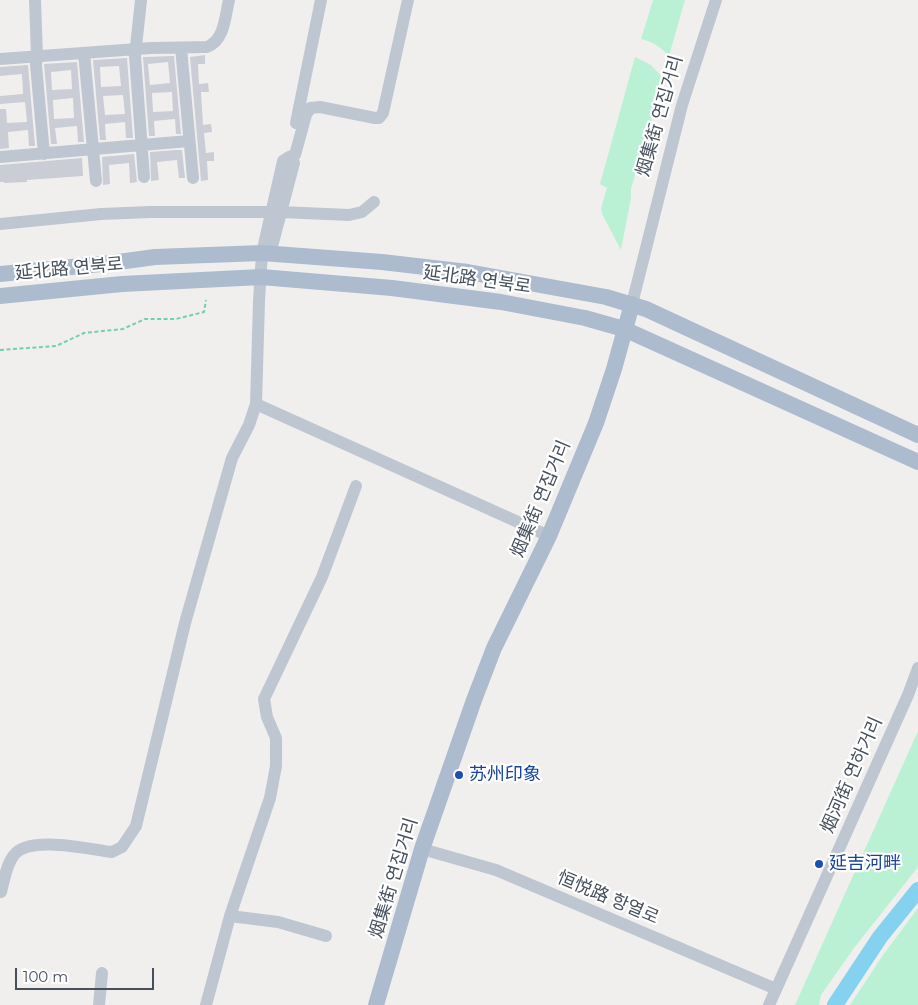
<!DOCTYPE html>
<html>
<head>
<meta charset="utf-8">
<style>
	body { margin:0 }
	#map { position:relative; width:918px; height:1005px; overflow:hidden; background:#f1efee; font-family:Montserrat,sans-serif }
	canvas { display:block }
	.scale { position:absolute; left:15px; top:968px; width:139px; height:22px; box-sizing:border-box; border:2px solid #46505d; border-top:0; padding-left:6px; font-size:15px; line-height:18px; white-space:nowrap; color:#46505d; -webkit-text-stroke:4px #fff; paint-order:stroke }
</style>
</head>
<body>
<div id="map">
<canvas width="918" height="1005"></canvas>
<div class="scale">100 m</div>
</div>
<script>
const ctx = document.querySelector('canvas').getContext('2d');
ctx.lineJoin = 'round';
function paint(path, color) { ctx.fillStyle = color; ctx.fill(path, 'evenodd'); }
function strokePath(path, color, width, dash) { ctx.strokeStyle = color; ctx.lineWidth = width; ctx.lineCap = dash ? 'butt' : 'round'; ctx.setLineDash(dash || []); ctx.stroke(path); }
function drawText(font, color, halo, rows, align = 'center') {
  ctx.font = font + ' Montserrat,"Noto Sans SC","Noto Sans KR",sans-serif'; ctx.lineWidth = 4.5; ctx.setLineDash([]); ctx.textBaseline = 'middle'; ctx.strokeStyle = halo; ctx.fillStyle = color; for (const [text, x, y, turn = 0] of rows) {
    ctx.save(); ctx.translate(x, y); ctx.rotate((+turn || 0) * Math.PI / 180); ctx.textAlign = isNaN(turn) ? turn : align; if (halo) ctx.strokeText(text, 0, 0); ctx.fillText(text, 0, 0); ctx.restore();
  }
}
const green = new Path2D(`
	M653,0h32l-16,56c-9,-9 -15,-14 -28,-17z
	M635,57l16,8 12,13 -32,111v9l-10,52 -19,-36 -1,-6 6,-20 -7,-4z
	M918,731v136l-64,81 -33,47 -2,10h-24z
	M918,908v97h-68l33,-50z`);
const river = new Path2D(`
	M835,1005l45,-68 38,-47`);
const building = new Path2D(`
	M205,55v9h-7l1,20 9,-1 1,9h-8l2,33 8,-1 1,8 -8,1 2,20 8,-1v9h-7l1,19 -7,1 -11,-124z
	M174,56l7,78h-5l-1,-15 -21,2 1,15h-6l-6,-79zM168,62l2,21 -20,2 -2,-21zM172,92l1,19 -20,1 -1,-19z
	M127,58l6,80h-7l-1,-16 -20,2 1,16h-6l-7,-80zM119,66l2,20 -20,1 -1,-20zM123,95l2,19 -20,1 -2,-19z
	M77,62l7,80h-6l-1,-16 -22,2 2,16h-6l-7,-80zM71,70l1,19 -20,1 -1,-18zM73,98l1,20 -20,1 -1,-19z
	M28,65l7,81h-6l-1,-16 -20,2 1,16 -9,1v-40h6l1,14 20,-1 -2,-20 -25,2v-8l23,-2 -1,-20 -22,2v-9z
	M176,150h6l3,28h-6l-2,-18 -20,2 2,18 -8,1 -1,-29z
	M134,154l3,28 -7,1 -1,-20 -20,2 1,19 -7,1 -1,-28z
	M82,158l1,18 -56,4v2l-23,1v-1h-4v-17z`);
const path = new Path2D(`
	M0,350l56,-4 28,-13 39,-4 22,-10h31l28,-7 2,-12`);
const minor = new Path2D(`
	M35,0l2,56 -1,9 8,89
	M141,0l-6,56 9,121
	M181,48l12,130
	M84,53l12,128
	M0,59l151,-11 56,-1c18,-7 18,-31 22,-47
	M296,123l25,-123
	M0,157l189,-16
	M289,157l6,-2 11,-40 4,-7 10,-1 55,11h4l4,-5 25,-113
	M0,224l101,-10 49,-2h131l68,3 13,-3 12,-10
	M632,304l50,-199 34,-105
	M256,404l293,132
	M422,849l74,21 280,119
	M1,892c3,-11 5,-27 13,-37 15,-20 74,-6 98,-3l10,-5 14,-21 49,-203 47,-165 17,-33 7,-21 3,-103 3,-48 21,-92 6,-4 5,6 -24,91
	M230,916l48,6 48,14
	M99,1005l3,-32
	M206,1005l24,-89 40,-118 6,-32v-28l-9,-21 -3,-18 58,-122 34,-91
	M769,1005l139,-310 10,-27`);
const major = new Path2D(`
	M0,274l111,-11 44,-6 107,-4 120,9 86,10 138,25 40,12 272,126
	M0,296l122,-12 139,-7 131,11 109,14 84,16 39,11 294,133
	M376,1005l46,-156 52,-149 20,-52 55,-112 47,-113 18,-54 18,-65`);
const markers = [
	[459,775,5,"#1a4fb4"],
	[819,864,5,"#1a4fb4"]
];
const streetNames = [
	["烟集街 연집거리",660,116,-74],
	["延北路 연북로",69,269,-5],
	["延北路 연북로",477,280,8],
	["烟集街 연집거리",541,499,-67],
	["烟河街 연하거리",852,775,-66],
	["烟集街 연집거리",394,878,-73],
	["恒悦路 항열로",608,898,23]
];
const transitNames = [
	["苏州印象",469,775],
	["延吉河畔",829,864]
];
paint(green, '#baf1d4');
strokePath(river, '#85d1f0', 16);
paint(building, '#cacdd5');
strokePath(path, '#71d1aa', 2, [4, 2.5]);
strokePath(minor, '#bec7d1', 12);
strokePath(major, '#adbbcf', 16);
for (const [x, y, r, color] of markers) { const dot = new Path2D(); dot.arc(x, y, r, 0, 2 * Math.PI); ctx.fillStyle = color; ctx.fill(dot); strokePath(dot, '#fff', 2); }
drawText('18px', '#46505d', '#fff', streetNames);
drawText('18px', '#164399', '#fff', transitNames, 'left');
</script>
</body>
</html>
